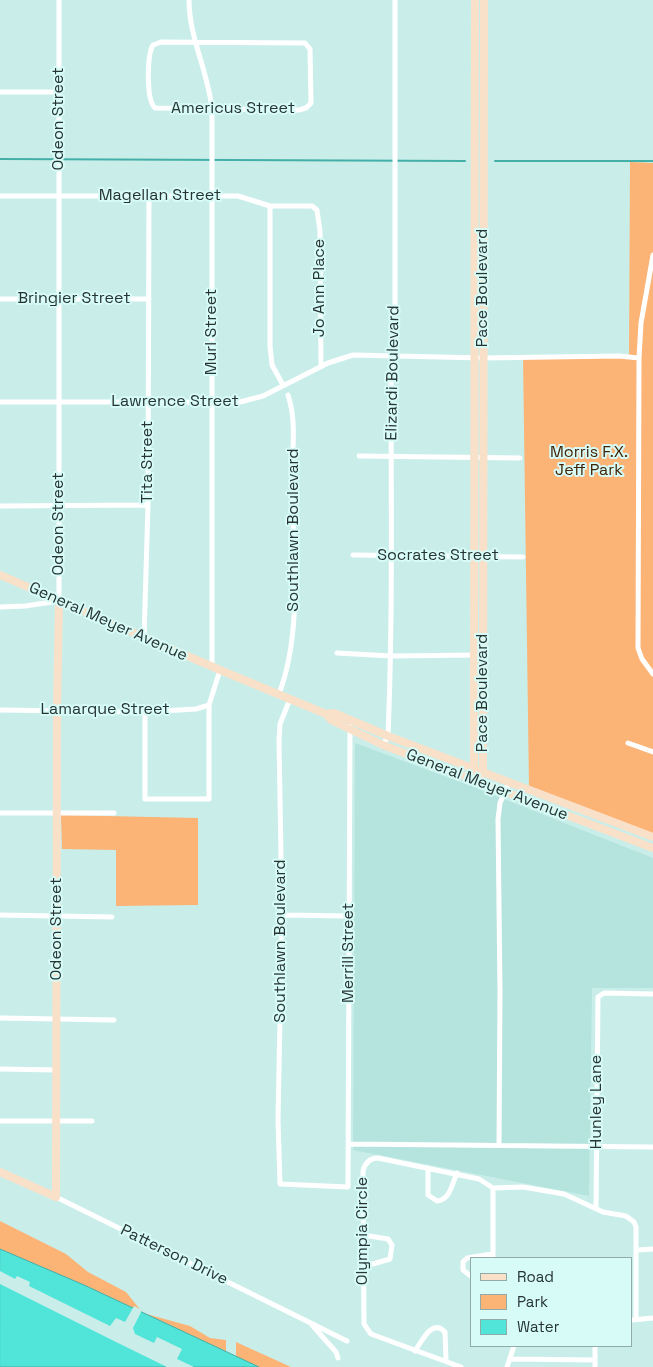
<!DOCTYPE html>
<html>
<head>
<meta charset="utf-8">
<style>
	body { margin:0 }
	#map { position:relative; width:653px; height:1367px; overflow:hidden; background:#c9eeea; font-family:"Space Grotesk",sans-serif }
	canvas { display:block }
	.legend { position:absolute; left:470px; top:1257px; width:162px; height:90px; box-sizing:border-box; background:#d7fbf7; border:1px solid #90aba8; margin:0; padding:6px 9px; list-style:none; font-size:15px; color:#263432 }
	.legend li { display:flex; align-items:center; gap:10px; height:25px }
	.legend b { width:25px; border:1px solid #90aba8 }
</style>
</head>
<body>
<div id="map">
<canvas width="653" height="1367"></canvas>
<ul class="legend">
<li><b style="height:6px;background:#f9e0c9"></b>Road</li>
<li><b style="height:14px;background:#fcb376"></b>Park</li>
<li><b style="height:14px;background:#51e4d9"></b>Water</li>
</ul>
</div>
<script>
const ctx = document.querySelector('canvas').getContext('2d');
ctx.lineJoin = 'round';
function paint(path, color) { ctx.fillStyle = color; ctx.fill(path, 'evenodd'); }
function strokePath(path, color, width, dash) { ctx.strokeStyle = color; ctx.lineWidth = width; ctx.lineCap = dash ? 'butt' : 'round'; ctx.setLineDash(dash || []); ctx.stroke(path); }
function drawText(font, color, halo, rows, align = 'center') {
  ctx.font = font + ' "Space Grotesk",sans-serif'; ctx.lineWidth = 4; ctx.setLineDash([]); ctx.textBaseline = 'middle'; ctx.strokeStyle = halo; ctx.fillStyle = color; for (const [text, x, y, turn = 0] of rows) {
    ctx.save(); ctx.translate(x, y); ctx.rotate((+turn || 0) * Math.PI / 180); ctx.textAlign = isNaN(turn) ? turn : align; if (halo) ctx.strokeText(text, 0, 0); ctx.fillText(text, 0, 0); ctx.restore();
  }
}
const built = new Path2D(`
	M355,743l116,43 182,72v130h-61l-3,208 -236,-46z`);
const green = new Path2D(`
	M630,162l23,1v671l-124,-45 -6,-432h106z
	M61,815l137,3v87l-82,1v-56l-54,-1z
	M0,1221l66,33 22,18 38,20 17,21 47,13 20,12 16,2v13l-226,-99z
	M236,1342l55,25h-42l-13,-6z`);
const water = new Path2D(`
	M0,1249l84,36 175,82h-259z`);
const pier = new Path2D(`
	M0,1271l15,8 2,-3 13,6 -1,4 81,40 6,-8 9,4 9,-16 8,4 -9,18 2,6 19,9 3,-6 25,12 -5,10 17,8h-27l-49,-24 -118,-59z`);
const stream = new Path2D(`
	M0,159l465,2
	M495,161h158`);
const street = new Path2D(`
	M189,0c0,38 19,71 23,109v558
	M161,42l144,1 5,6 1,54 -5,5 -7,2 -144,-2c-9,-8 -8,-53 -2,-63z
	M0,92h59
	M0,196h238l32,10h42l5,4 3,21 1,136
	M270,206v140l2,19 11,20
	M653,255l-12,68 -2,35 -1,290 4,11 11,15
	M0,299h149
	M0,402h240l23,-6 65,-33 25,-8 130,3 136,-2 20,2
	M359,456l161,2
	M0,506l148,-1
	M353,555l170,2
	M0,607l25,-1 34,-5v-601
	M144,638l4,-133 1,-309
	M337,653l54,3 86,-1
	M279,694c25,-66 13,-146 13,-216 0,-28 5,-56 -4,-83
	M290,699l-10,25 -1,16 3,175 -4,205 2,64 68,3 2,-461
	M0,710l145,2 51,-3 13,-4
	M145,712v87h64v-94l11,-35
	M628,743l25,9
	M383,745l5,-9c5,-122 3,-244 3,-367l4,-21v-348
	M0,813h114
	M0,915l112,2
	M282,915l67,1
	M0,1018l114,2
	M0,1069l57,1
	M0,1121h92
	M349,1144l304,3
	M499,1145l1,-153 -2,-173 2,-16 9,-21
	M428,1168v27l9,6c13,-1 15,-17 20,-28
	M56,1197l291,144
	M596,1208l2,-211 6,-4 49,1
	M363,1235l25,4 4,6 -2,14 -17,5 -9,-1
	M638,1250l15,-1
	M493,1258v-70
	M472,1277l-9,-7v-8l4,-4 25,-4
	M632,1320l21,-2
	M312,1325l24,27 2,6
	M595,1346v21
	M415,1351c7,-10 17,-33 30,-19l1,29
	M510,1359l85,1
	M461,1367l-90,-33 -7,-10 -1,-153c2,-8 6,-13 15,-13l101,21 14,9 30,-1 41,7 39,18 23,4 8,6 2,5v91
	M507,1367l7,-21`);
const secondary = new Path2D(`
	M475,0l-1,678v91l4,13
	M0,575l220,95 106,44 8,-1 54,23 265,101
	M326,714l5,6 52,25 270,103
	M478,782l5,-10 1,-772
	M0,1172l56,25 1,-487 2,-109`);
const streetNames = [
	["Americus Street",233,109],
	["Odeon Street",59,119,-90],
	["Magellan Street",160,196],
	["Jo Ann Place",320,288,-90],
	["Pace Boulevard",483,288,-90],
	["Bringier Street",74,299],
	["Murl Street",212,332,-90],
	["Elizardi Boulevard",393,373,-89],
	["Lawrence Street",175,402],
	["Tita Street",148,462,-90],
	["Odeon Street",59,524,-90],
	["Southlawn Boulevard",294,530,-90],
	["Socrates Street",438,556],
	["General Meyer Avenue",108,622,24],
	["Pace Boulevard",483,693,-90],
	["Lamarque Street",105,710],
	["General Meyer Avenue",487,785,21],
	["Odeon Street",57,929,-90],
	["Southlawn Boulevard",281,941,-90],
	["Merrill Street",349,953,-90],
	["Hunley Lane",597,1102,-90],
	["Olympia Circle",363,1231,-90],
	["Patterson Drive",174,1255,26]
];
const parkNames = [
	["Morris F.X.",589,453],
	["Jeff Park",589,471]
];
paint(built, '#b5e3de');
paint(green, '#fcb376');
paint(water, '#51e4d9');
strokePath(water, '#44afa7', 1);
paint(pier, '#c9eeea');
strokePath(stream, '#44afa7', 2);
strokePath(street, '#fff', 5);
strokePath(secondary, '#f9e0c9', 8);
drawText('16px', '#263432', '#d7fbf7', streetNames);
drawText('16px', '#422406', '#d7fbf7', parkNames);
</script>
</body>
</html>
